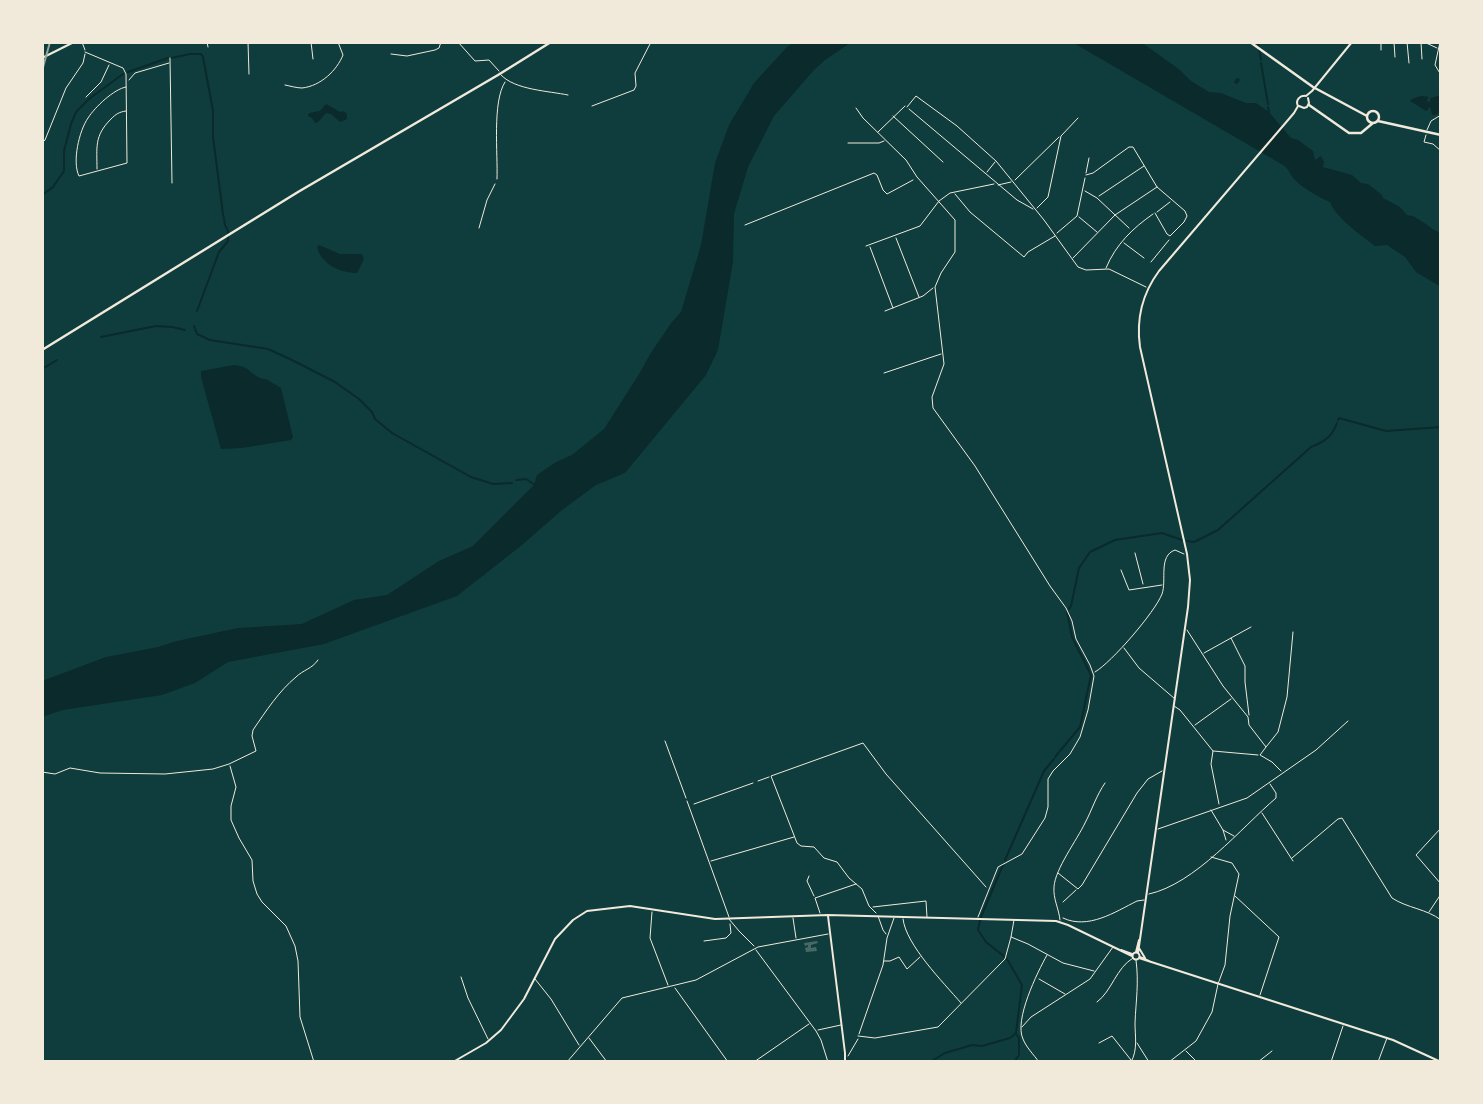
<!DOCTYPE html>
<html>
<head>
<meta charset="utf-8">
<style>
	body { margin:0 }
	#map { position:relative; width:1483px; height:1104px; overflow:hidden; background:#0f3d3e; font-family:"PT Serif",serif }
	canvas { display:block }
	.frame { position:absolute; inset:0; border:44px solid #f1e9da; pointer-events:none }
</style>
</head>
<body>
<div id="map">
<canvas width="1483" height="1104"></canvas>
<div class="frame"></div>
</div>
<script>
const ctx = document.querySelector('canvas').getContext('2d');
ctx.lineJoin = 'round';
function paint(path, color) { ctx.fillStyle = color; ctx.fill(path, 'evenodd'); }
function strokePath(path, color, width, dash) { ctx.strokeStyle = color; ctx.lineWidth = width; ctx.lineCap = dash ? 'butt' : 'round'; ctx.setLineDash(dash || []); ctx.stroke(path); }
const water = new Path2D(`
	M794,42h62l-6,1 -25,17 -11,10 -40,46 -26,51 -14,47 -1,48 -15,88 -12,25 -81,98 -29,12 -34,25 -40,35 -65,51 -133,48 -96,18 -33,21 -33,12 -99,15 -21,7v-36l64,-24 52,-10 19,-6 61,-13 64,-4 52,-24 33,-5 52,-34 34,-15 61,-61 3,-10 19,-13 16,-7 32,-26 35,-55 13,-23 20,-29 9,-10 20,-67 14,-82 14,-38 25,-42 33,-36z
	M1072,42h69l39,28 11,11 18,11 12,1 25,10h10l13,9 22,26 7,2 15,11 2,9 6,-4 3,6 -1,5 29,8 9,8 7,1 14,11 1,3 17,9 7,8 6,1 13,8 8,6 7,3v54l-25,-15 -11,-15 -18,-12 -12,1c-13,-10 -40,-29 -45,-44 -10,-4 -30,-16 -36,-23 -4,-4 -4,-9 -11,-14z
	M1441,95v17l-6,3h-3l-2,-9 -3,5h-1l-16,-10c3,-4 13,-6 19,-4l-2,3 2,3 2,-5z
	M326,104l14,8 4,-1 3,3v5l-7,3 -9,-8 -5,-1 -8,9 -3,1 -3,-5 -4,-2 1,-3 11,-2z
	M319,245l21,9h22l2,5 -7,14c-17,0 -36,-9 -40,-26z
	M234,365c15,1 15,8 26,13 2,1 4,1 6,1 5,3 10,6 15,9l12,49 -2,3 -49,8 -21,1 -20,-72v-6z`);
const stream = new Path2D(`
	M1258,42l3,18
	M171,58l19,-4h11l2,3 10,54v26l10,77 2,11 3,6v10l-9,11 -22,59
	M1261,63l7,41
	M128,72l40,-14
	M1237,79l2,1 -2,3 -2,-1z
	M1268,107l1,5
	M42,195l11,-8 11,-16v-20l7,-27 5,-12 13,-13 34,-25
	M194,326l3,8 13,6 58,9 22,10 45,23 24,17 13,13 3,7 17,14 79,44 22,7 19,-1
	M101,337l55,-11 16,1 13,3
	M42,369l15,-9
	M1338,420l1,-2 47,13 55,-4
	M516,480l10,-1 9,6
	M1187,541l7,1 24,-12 93,-83c13,-5 21,-10 26,-24
	M1069,609l2,-3 8,-38 11,-16 25,-12 47,-7 20,7
	M1055,757l25,-30 11,-52 -19,-38 -5,-25
	M1005,860l39,-89 10,-12
	M981,917l22,-52
	M980,921l-2,9 8,12 19,15
	M930,1062l15,-9 27,-8 10,1 28,-8 6,-5 6,-48 -15,-26
	M1014,1062l5,-7v-17l-3,-4`);
const building = new Path2D(`
	M817,941l1,2 -7,2v3l5,-1 1,4 -11,1 -1,-4 3,-1v-2l-3,1 -1,-3z`);
const path = new Path2D(`
	M170,58l2,125
	M129,80l6,-7 34,-10
	M745,225l129,-52 3,2 6,15 4,4 26,-14
	M479,228l8,-28 8,-16
	M1151,262l18,-22
	M665,741l21,57
	M694,804l59,-21`);
const service = new Path2D(`
	M592,106l42,-16 2,-4 -1,-13 16,-31
	M848,143h31l5,-2
	M1015,180l44,-43
	M758,781l11,-4
	M687,801l42,116
	M1223,830l11,6
	M711,861l83,-24
	M1063,902l13,-12`);
const pedestrian = new Path2D(`
	M809,876l-2,5 7,15`);
const minor = new Path2D(`
	M82,42l3,8
	M207,42l1,5
	M248,42l1,32
	M311,42l2,17
	M458,42l17,19 14,-1 10,11
	M1381,42v8
	M1394,42l1,15
	M1407,42l2,21
	M1421,42l1,17
	M1424,42l13,6
	M1440,42l-5,23 6,10
	M207,43l20,-1
	M42,49l1,-7
	M85,52l38,16 3,6 1,89 -48,13c-7,-14 0,-45 9,-58 7,-11 26,-29 38,-31
	M391,54l16,2 28,-6 4,-2 2,-6
	M501,75c14,15 48,16 67,20
	M285,85c5,1 12,3 17,3 19,-2 35,-18 41,-33l-5,-13
	M86,97l15,-15 8,-17
	M907,107l9,-11 41,30 39,35 48,59 34,47 8,3 23,-1 37,18
	M856,108l7,10 43,42 11,17 38,43v32l-14,21 -6,14 9,77 -12,33 1,11 42,58 75,120 16,22 6,13 4,18 14,26 4,11 -6,34 -8,27 -10,17 -17,17 -5,8v28l-3,11 -23,36 -24,13 -20,50
	M909,109l108,91 16,9
	M893,116l50,46
	M1427,130l4,-9 10,-6
	M878,132l27,-26
	M1426,135l-2,7 9,2 8,7
	M42,143l3,-3 21,-52 17,-25 2,-9
	M97,169c0,-22 -3,-33 14,-50 5,-5 8,-7 15,-8
	M987,172l8,-10
	M1086,173l3,-15
	M1086,175l7,-2 36,-26h4l24,40 28,24 2,5 -3,6 -14,14 -3,-2 -12,-21
	M497,179c1,-25 -5,-77 8,-97
	M998,185l13,-3
	M1085,191l12,7 32,30
	M955,194l15,18 54,45 4,-5 27,-16
	M1099,196l45,-30
	M1037,208l11,-11 13,-61 17,-18
	M1157,212l13,-10
	M1079,217l18,15
	M1057,233l20,-17 8,-38
	M896,238l23,59
	M1124,243l20,15
	M866,246l54,-20 19,-25 11,-8 44,-9
	M870,247l23,61
	M1073,258l42,-43 42,-28
	M1106,268c10,-24 27,-40 47,-54
	M885,311l38,-15 10,-8
	M884,373l57,-19
	M1135,553l8,31
	M1121,570l8,20 33,-5
	M1187,630l36,56 25,31 1,8 17,22 -6,8 12,7 9,9
	M1231,638l20,-11
	M1124,648l15,20 36,31
	M1204,653l27,-15 14,28v16l4,33
	M1095,672c17,-10 60,-60 67,-78 5,-14 -4,-38 13,-44l9,4
	M1174,706l6,4 33,41 -2,13 8,40
	M1195,725l36,-26
	M1266,747l12,-15 9,-35 6,-65
	M1213,751l45,4
	M230,766l6,21 -5,19v14l8,18 13,22 1,21 4,13 5,8 24,24 9,20 3,15 2,56 14,45
	M42,772l13,2 15,-6 30,5 65,1 29,-3 19,-2 16,-5 27,-13 -4,-15 1,-6c13,-19 26,-39 43,-53 7,-7 16,-8 22,-17
	M1211,810l12,20 3,10
	M1262,813l31,48
	M1441,828l-25,27 25,29
	M1158,829l89,-31 69,-48 32,-29
	M1292,858l46,-39 4,-1 50,80c15,10 35,11 49,22
	M1058,873l20,16 4,-4 55,-92 11,-14 14,-8
	M1149,894c46,-10 92,-66 127,-96v-5l-6,-9
	M1235,896l44,41 -19,58
	M873,907l53,-6 1,16
	M652,912l-2,26 18,47
	M1429,912l12,-18
	M820,913l-5,-15 41,-14
	M876,913l-7,-7 -7,-17 -13,-11 -12,-16 -13,-4 -10,-11 -13,-1 -4,-3 -26,-67 92,-33 23,31 100,113
	M878,916l5,14 3,4
	M793,918l3,20
	M1063,918c25,12 52,-6 74,-17l7,-1
	M729,919l10,12 15,15
	M903,919c3,26 40,63 58,84
	M1014,920l-3,17 17,7 35,19 31,8
	M1060,920c-1,-11 -7,-21 -6,-33 1,-18 23,-47 31,-64 7,-13 11,-27 20,-40
	M704,941l22,-3 5,-5 -1,-9
	M756,950l60,81 5,9 7,22
	M884,961h6l9,-4 8,12 13,-12
	M461,977l7,21 20,41
	M535,979l16,20 28,46
	M1039,979l26,15
	M675,988l53,74
	M1097,1002c15,-11 19,-34 36,-44
	M1022,1027l9,-10 59,-38 23,-32
	M818,1030l23,-5
	M859,1034l24,-69 4,-27 7,-20
	M858,1036l17,2 63,-11 67,-68 6,-22
	M589,1038l18,24
	M1099,1043l13,-7 19,24
	M1137,1043l12,19
	M1186,1051l11,11
	M848,1056l10,-17
	M567,1062l55,-64 74,-18 62,-33 70,-13
	M754,1062l55,-38
	M1039,1062c-5,-7 -13,-15 -16,-23 -9,-19 14,-66 24,-84
	M1131,1062c7,-12 4,-26 4,-39 1,-23 4,-40 1,-63
	M1169,1062l27,-21 16,-29 6,-28 7,-19 5,-49 9,-42 -7,-11 -21,-6
	M1258,1062l14,-11
	M1331,1062l12,-36
	M1378,1062l9,-24`);
const tertiary = new Path2D(`
	M42,58l32,-16
	M1299,106l5,2 3,-1 2,-4 -1,-5
	M828,916l17,137v9
	M1139,948l6,10
	M1121,950l11,4
	M1136,952l3,-12
	M1132.5 956a3.5 3.5 0 1 1 7 0a3.5 3.5 0 1 1-7 0Z
	M1138,953l50,-346 2,-27 -3,-26 -47,-207c-4,-28 2,-53 19,-76l135,-158 4,-7c-3,-6 2,-11 8,-10l6,-5 40,-49
	M1140,957l11,5
	M1139,958l254,82 48,22
	M453,1062l33,-19 15,-13 23,-31 31,-60 18,-19 14,-9 43,-5 85,13 113,-4 228,6 12,4 64,31`);
const primary = new Path2D(`
	M1250,42l63,45 54,29
	M1309,105l40,28h12l12,-10
	M1367 117a6 6 0 1 1 12 0a6 6 0 1 1-12 0Z
	M1378,121l63,14
	M42,350l256,-158 200,-117 53,-33`);
const rail = new Path2D(`
	M42,71l8,-29`);
paint(water, '#0a2a2b');
strokePath(stream, '#0a2a2b', 2);
paint(building, '#486865');
strokePath(path, '#f1e9da', 1);
strokePath(service, '#f1e9da', 1);
strokePath(pedestrian, '#f1e9da', 1);
strokePath(minor, '#f1e9da', 1);
strokePath(tertiary, '#f1e9da', 2);
strokePath(primary, '#f1e9da', 2.5);
strokePath(rail, '#97a49c', 2);
</script>
</body>
</html>
